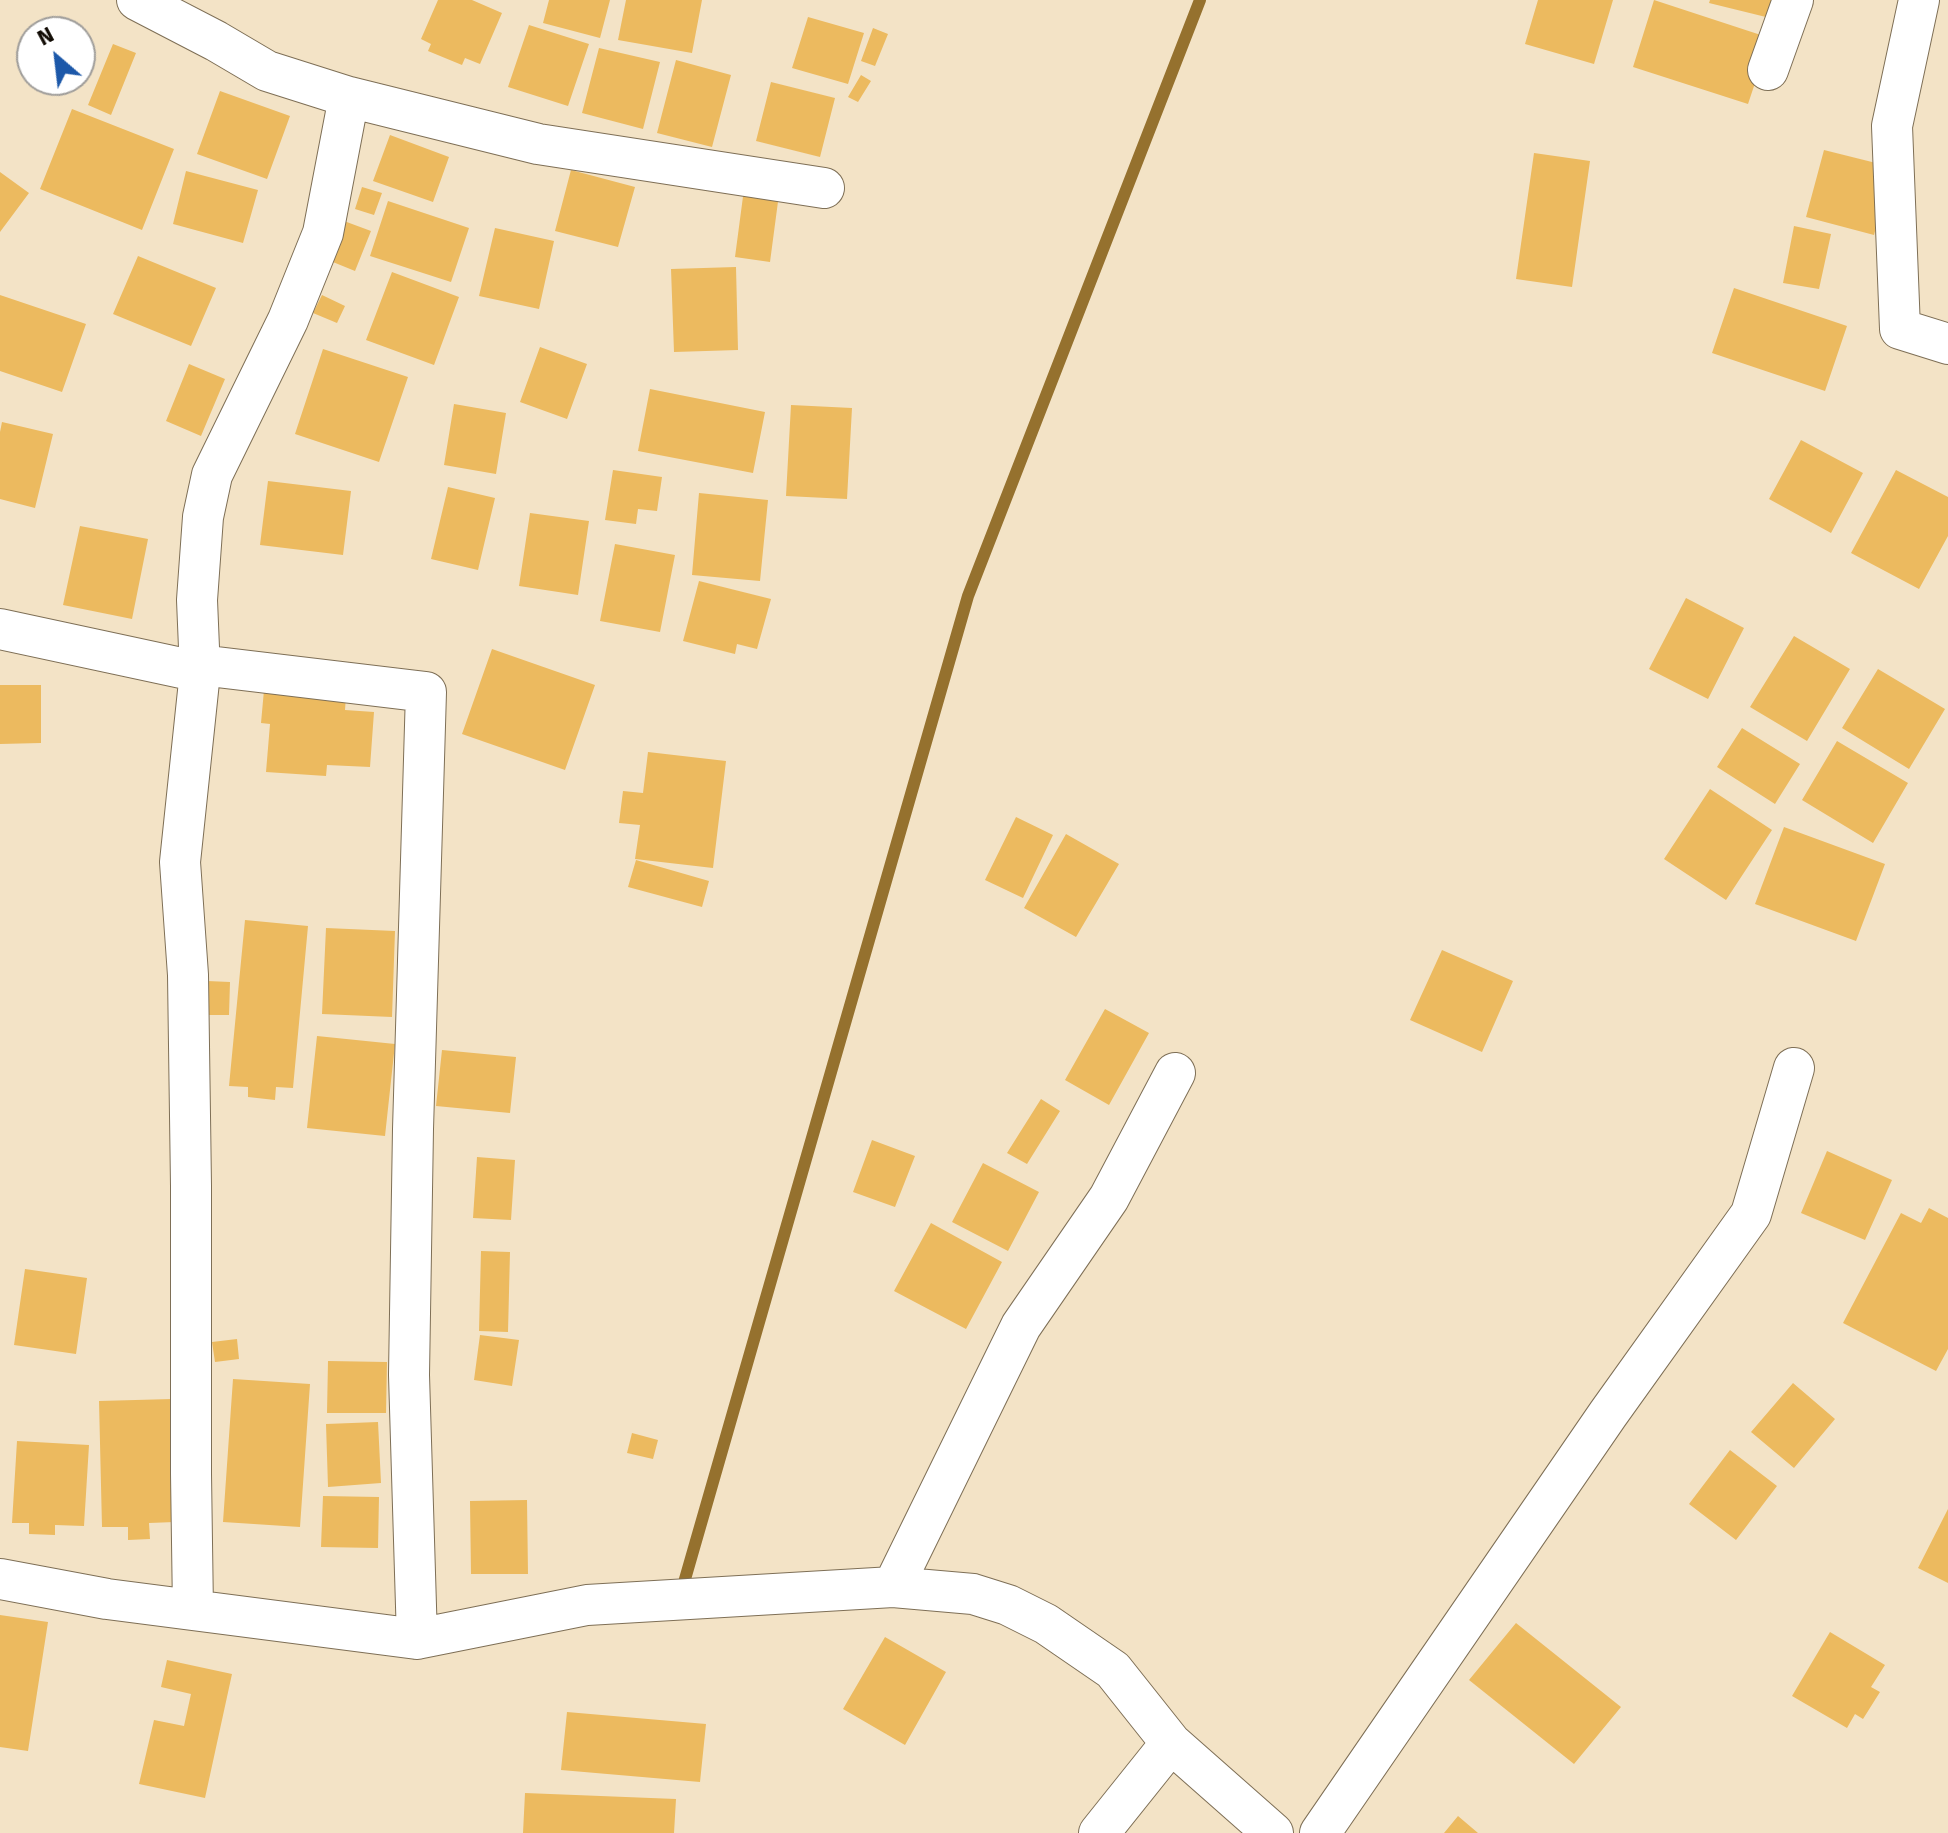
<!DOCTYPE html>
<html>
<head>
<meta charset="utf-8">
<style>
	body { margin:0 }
	#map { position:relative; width:1948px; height:1833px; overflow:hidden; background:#f3e3c6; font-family:"Fira Sans",sans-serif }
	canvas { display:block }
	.north { position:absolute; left:16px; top:16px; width:80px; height:80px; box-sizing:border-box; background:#fff; border:2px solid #9f9d9a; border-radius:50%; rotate:332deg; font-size:22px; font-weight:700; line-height:32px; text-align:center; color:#100a03 }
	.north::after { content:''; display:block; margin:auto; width:28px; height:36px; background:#1c58a9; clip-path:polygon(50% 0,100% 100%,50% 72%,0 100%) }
</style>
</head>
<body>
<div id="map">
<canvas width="1948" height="1833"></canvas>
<div class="north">N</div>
</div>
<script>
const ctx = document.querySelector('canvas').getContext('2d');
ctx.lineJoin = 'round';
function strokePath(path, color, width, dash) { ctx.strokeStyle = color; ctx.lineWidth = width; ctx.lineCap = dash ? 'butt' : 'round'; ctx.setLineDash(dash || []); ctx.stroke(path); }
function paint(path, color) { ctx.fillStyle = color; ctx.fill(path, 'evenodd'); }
const stream = new Path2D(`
	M681,1593l287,-997 232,-596`);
const building = new Path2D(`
	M438,0h34l30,13 -22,51 -15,-6 -3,7 -34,-14 3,-7 -10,-5z
	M549,0h61l-10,38 -57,-15z
	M626,0h76l-10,53 -74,-13z
	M1538,0h75l-19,64 -69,-20z
	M1654,0l116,38 -22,66 -115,-37z
	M1710,0h64l-4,18 -61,-15z
	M808,17l56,16 -16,51 -56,-16z
	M529,25l60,19 -21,62 -60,-19z
	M873,28l15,6 -13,32 -14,-5z
	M113,44l23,9 -25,62 -23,-10z
	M599,48l61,14 -17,67 -61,-16z
	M676,60l55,15 -19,72 -55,-14z
	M861,75l10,6 -13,21 -10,-5z
	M771,82l64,16 -15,59 -64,-16z
	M220,91l70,25 -23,63 -70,-25z
	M72,109l102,40 -32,81 -102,-41z
	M390,135l59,22 -16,45 -60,-21z
	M1824,150l68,17 -18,68 -68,-18z
	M1534,153l56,8 -18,126 -56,-8z
	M571,170l64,17 -17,60 -63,-16z
	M186,171l72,19 -15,53 -70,-19z
	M0,172l29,21 -29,39z
	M362,187l20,6 -8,22 -19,-6z
	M744,189l35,5 -9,68 -35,-5z
	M388,201l81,27 -18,54 -81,-26z
	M344,221l27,10 -16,40 -27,-11z
	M1794,226l37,8 -12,55 -36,-6z
	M495,228l59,13 -15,68 -60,-13z
	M138,256l78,32 -25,58 -78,-32z
	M736,267l2,83 -64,2 -3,-83z
	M392,272l67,25 -25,68 -68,-25z
	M1734,288l113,38 -22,65 -113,-38z
	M0,295l86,29 -24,68 -62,-21z
	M322,295l23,11 -8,17 -24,-10z
	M540,347l47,17 -20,55 -47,-17z
	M323,349l85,28 -29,85 -84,-28z
	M189,364l36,15 -24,57 -35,-15z
	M650,389l115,23 -12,61 -115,-22z
	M454,404l52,9 -10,61 -52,-9z
	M791,405l61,3 -5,91 -61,-3z
	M2,422l51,12 -18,74 -35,-9v-67z
	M1801,440l62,33 -32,60 -62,-34z
	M613,470l49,7 -5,34 -19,-2 -2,15 -31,-4z
	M1896,470l52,27v39l-29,53 -68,-36z
	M268,481l83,10 -8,64 -83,-10z
	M448,487l47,11 -17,72 -47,-11z
	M699,493l69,7 -8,81 -68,-6z
	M530,513l59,8 -11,74 -59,-9z
	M80,526l68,13 -16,80 -69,-14z
	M615,544l60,11 -15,77 -60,-11z
	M699,581l72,18 -14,50 -20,-5 -2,10 -52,-13z
	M1686,598l58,30 -36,71 -59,-30z
	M1794,636l56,33 -43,72 -57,-34z
	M492,649l103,36 -30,85 -103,-36z
	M1878,669l67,40 -36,60 -67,-41z
	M0,685h41v58l-41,1z
	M264,690l82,6 -1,14 29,2 -4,55 -43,-2 -1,11 -60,-4 4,-48 -9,-1z
	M1742,728l58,36 -25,40 -58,-37z
	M1837,741l71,42 -35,60 -71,-43z
	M648,752l78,9 -13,107 -78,-9 5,-34 -21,-2 4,-32 20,2z
	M1710,789l62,41 -46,70 -62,-41z
	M1016,817l37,18 -30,63 -38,-18z
	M1784,827l101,37 -29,77 -101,-37z
	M1066,834l53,30 -43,73 -52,-29z
	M636,860l73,21 -7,26 -74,-20z
	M245,920l63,6 -15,162 -17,-1 -1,13 -27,-3v-10l-19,-1z
	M326,928l69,3 -3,86 -70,-3z
	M1442,950l71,31 -31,71 -72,-32z
	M207,981l23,1 -1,33h-22z
	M1105,1009l44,24 -40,72 -44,-25z
	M317,1036l78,8 -10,92 -78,-8z
	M442,1050l74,7 -6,56 -74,-7z
	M1041,1099l19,12 -33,53 -20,-11z
	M872,1140l43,16 -20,51 -42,-15z
	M1827,1151l65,29 -27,60 -64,-27z
	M477,1157l38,3 -4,60 -38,-2z
	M983,1163l56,29 -31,59 -56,-29z
	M1929,1208l19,10v131l-12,22 -93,-48 58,-110 20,10z
	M931,1223l71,39 -36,67 -72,-38z
	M481,1251l29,1 -2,80 -29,-1z
	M25,1269l62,9 -11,76 -62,-9z
	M480,1335l39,5 -7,46 -38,-6z
	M237,1339l2,20 -24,3 -3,-20z
	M328,1361l59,1 -1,51h-59z
	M233,1379l77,5 -10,143 -77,-5z
	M1793,1383l42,36 -41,49 -43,-36z
	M172,1399l3,123 -26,1 1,16 -22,1v-13h-26l-3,-126z
	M378,1422l3,61 -53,4 -2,-63z
	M632,1433l26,7 -5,19 -26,-6z
	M17,1441l72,4 -5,81 -29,-1v10l-26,-1v-11h-17z
	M1730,1450l47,36 -41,54 -47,-36z
	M323,1496l56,1 -1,51 -57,-1z
	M527,1500l1,74h-57l-1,-73z
	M1948,1509v74l-30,-15z
	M0,1615l48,7 -20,129 -28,-4z
	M1516,1623l105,84 -47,57 -105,-84z
	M1830,1632l55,33 -14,22 9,5 -17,27 -8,-5 -8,14 -55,-32z
	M885,1637l61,35 -41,73 -62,-36z
	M167,1660l65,14 -27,124 -66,-14 15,-64 30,6 7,-32 -30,-7z
	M567,1712l139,12 -6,58 -139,-12z
	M525,1793l151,6 -2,34h-151z
	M1458,1816l20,17h-34z`);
const minor = new Path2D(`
	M137,0l79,41 51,30 82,26 -26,136 -35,87 -76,155 -9,42 -6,83 3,72 -20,190 8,113 3,211v288l2,136
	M1919,0l-27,126 8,203 48,15
	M1768,70l25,-70
	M349,97l189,47 286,44
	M0,629l200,43
	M200,665l226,27 -13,437 -4,246 8,264
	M0,1579l107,20 310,40 170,-34 306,-18 80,7 35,11 38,19 67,46 58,73 102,90
	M893,1587l128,-261 88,-128 66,-125
	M1099,1833l72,-90
	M1320,1833l288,-419 143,-200 43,-146`);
strokePath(stream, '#95712e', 12);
paint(building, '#ecba5f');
strokePath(minor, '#7e6f56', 42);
strokePath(minor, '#fff', 40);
</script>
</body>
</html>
